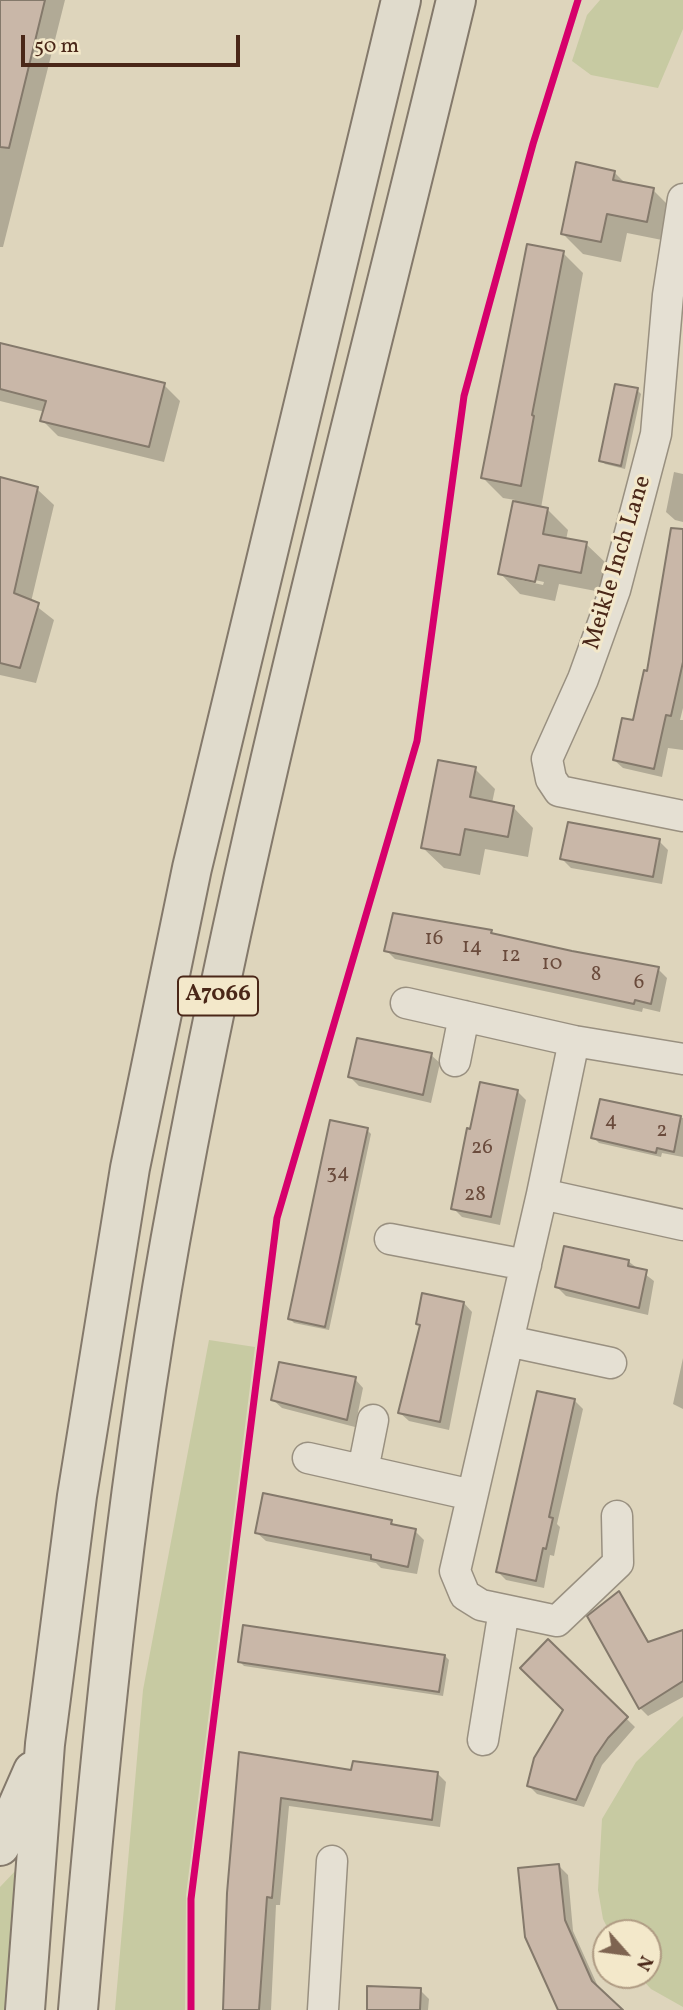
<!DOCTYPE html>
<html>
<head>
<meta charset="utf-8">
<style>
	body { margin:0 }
	#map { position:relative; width:683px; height:2010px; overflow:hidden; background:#ded5bc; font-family:Vollkorn,serif }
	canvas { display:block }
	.north { position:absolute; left:592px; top:1919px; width:70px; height:70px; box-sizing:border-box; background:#f3e8ca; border:2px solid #af9b83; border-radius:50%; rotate:118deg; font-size:19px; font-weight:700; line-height:28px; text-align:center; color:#4a2718 }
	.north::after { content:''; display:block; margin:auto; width:24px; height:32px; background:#7e6451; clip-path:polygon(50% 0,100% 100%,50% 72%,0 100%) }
	.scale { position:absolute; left:21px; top:35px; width:219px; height:32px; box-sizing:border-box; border:4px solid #4a2718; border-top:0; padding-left:9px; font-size:21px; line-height:24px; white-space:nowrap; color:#4a2718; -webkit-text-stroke:5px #f3e8ca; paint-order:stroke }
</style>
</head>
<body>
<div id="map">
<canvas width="683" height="2010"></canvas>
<div class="north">N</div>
<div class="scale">50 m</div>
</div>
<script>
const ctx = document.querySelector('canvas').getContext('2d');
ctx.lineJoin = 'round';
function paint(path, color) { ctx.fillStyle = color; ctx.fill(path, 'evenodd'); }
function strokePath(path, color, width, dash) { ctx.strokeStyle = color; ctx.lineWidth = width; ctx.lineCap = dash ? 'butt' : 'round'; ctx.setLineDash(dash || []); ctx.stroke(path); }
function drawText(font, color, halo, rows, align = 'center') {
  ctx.font = font + ' Vollkorn,serif'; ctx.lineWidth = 6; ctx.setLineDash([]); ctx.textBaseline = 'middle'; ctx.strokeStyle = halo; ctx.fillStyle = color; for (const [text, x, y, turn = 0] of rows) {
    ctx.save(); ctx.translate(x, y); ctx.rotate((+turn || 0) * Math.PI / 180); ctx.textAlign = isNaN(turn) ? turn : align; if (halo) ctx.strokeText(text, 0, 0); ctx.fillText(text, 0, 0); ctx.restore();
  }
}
const green = new Path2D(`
	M600,0h83v29l-25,59 -67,-13 -19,-14 15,-46z
	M209,1340l46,7 -69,548 -1,115h-70l28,-320z
	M683,1716v291l-32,-18 -13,-14h10v-42h-38l-7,-14 -5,-29 4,-71 34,-57z
	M18,1868l-8,142h-10v-123z`);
const shadow = new Path2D(`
	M0,0h65l-62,247h-3z
	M614,172l13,13 26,5 20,20 -6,31 -40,-8 -6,29 -38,-8 -20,-20z
	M563,253l20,20 -42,235 7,2 20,20 -2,10 20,4 21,20 -6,28 -42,-8 -4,17 -35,-7 -20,-21 15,-73 -12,-2 -20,-20zM521,577l23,5 -1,3 -22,-5z
	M0,345l164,40 16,16 -16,61 -106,-26 -16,-16 3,-8 -45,-11z
	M637,390l4,4 -16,75 -20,-5 -4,-4z
	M674,472l9,2v48l-8,-2 -9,-8z
	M0,479l37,10 17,16 -23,97 23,18 -18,63 -36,-8z
	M683,556v152l-3,12h3v30l-15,-2 -6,29 -39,-9 -9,-8 20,-38z
	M475,769l20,20 -3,14 21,4 20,21 -5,29 -43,-8 -5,26 -36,-7 -21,-20z
	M659,841l9,9 -6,34 -91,-16 -9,-9z
	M491,932l4,4 163,33 9,9 -7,34 -17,-4 -1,4 -247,-53 -9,-9z
	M431,1055l9,8 -9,40 -72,-17 -9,-9z
	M517,1091l9,9 -26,125 -38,-8 -9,-9z
	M601,1101l82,17v39l-21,-4 -1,4 -62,-14 -6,-6z
	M367,1130l4,4 -42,196 -35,-7 -4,-4z
	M628,1261l26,20 -6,34 -82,-19 -9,-9z
	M464,1303l8,9 -23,118 -40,-9 -9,-8 21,-86 -4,-3z
	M683,1358v51l-10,-5z
	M355,1379l8,9 -8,39 -73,-19 -9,-8z
	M575,1401l8,8 -26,115 3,3 -6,29 -4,-1 -6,33 -38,-8 -8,-8z
	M391,1522l6,5 18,4 9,9 -7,34 -36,-6 -5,-5 -110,-22 -9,-8z
	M619,1593l31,50 33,-11v65l-35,19 -8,-8z
	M548,1642l87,85 -33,38 -18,42 -47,-13 -8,-8 37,-76z
	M445,1656l4,4 -6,36 -199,-30 -4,-4z
	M240,1754l113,18 85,2 8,8 -6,45 -151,-21 -9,99h-4l-5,105h-46z
	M559,1866l9,9 5,56 27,60 20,19h-60z
	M420,1990l9,9 -1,11h-60z`);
const building = new Path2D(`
	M0,0h45l-36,148 -9,-1z
	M576,162l39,9 -2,9 41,8 -7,34 -40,-8 -6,28 -40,-8z
	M527,244l37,7 -32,164 2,1 -13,70 -40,-8z
	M0,343l165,40 -16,64 -109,-26 6,-20 -46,-12z
	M615,384l23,4 -17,78 -22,-5z
	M0,477l38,10 -24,106 25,10 -19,65 -20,-5z
	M513,501l35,7 -5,26 44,8 -6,31 -42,-8 -4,17 -37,-8z
	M671,528l12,1v133l-12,54 -5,-1 -12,54 -41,-9 9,-42 11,2 11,-50 3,1z
	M438,760l38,7 -6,30 44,9 -6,31 -43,-8 -5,26 -39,-7z
	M568,822l92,17 -7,38 -93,-18z
	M393,913l99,17 -1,3 81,18 87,16 -8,37 -16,-4 -1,4 -250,-53z
	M357,1038l75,15 -9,42 -75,-18z
	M480,1082l38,8 -27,127 -40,-8 16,-81 3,1z
	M600,1099l81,17 -7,36 -17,-4 -1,5 -65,-15z
	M330,1120l38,8 -43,199 -37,-8z
	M564,1246l65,14 -1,6 19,4 -8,38 -84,-21z
	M422,1293l42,9 -24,120 -42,-9 22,-88 -4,-1z
	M279,1362l77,15 -9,43 -76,-20z
	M537,1391l38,8 -26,118 4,1 -7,31 -3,-1 -7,33 -40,-9z
	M263,1493l129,27 -1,4 25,5 -8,38 -37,-8v-4l-116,-22z
	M619,1591l29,51 35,-12v51l-44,28 -52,-93z
	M243,1625l202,30 -6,37 -201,-30z
	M548,1639l80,78 -20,21 -13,19 -19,43 -49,-14 7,-28 29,-48 -43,-42z
	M239,1752l112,18 2,-9 85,11 -6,48 -151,-22 -9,100 -5,-1 -8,113h-36l4,-117z
	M559,1864l6,56 27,61 31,29h-65l-33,-73 -7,-69z
	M367,1986l54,2 -1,22h-53z`);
const street = new Path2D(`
	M683,199l-15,96 -12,139 -41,156 -32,89 -36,80 4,20 8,12 124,25
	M406,1003l168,38
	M683,1059l-109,-18 -32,153 141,31
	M455,1061l9,-45
	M542,1194l-87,377 10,24 16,10 76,16 61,-58 -1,-47
	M390,1239l136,26
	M508,1341l103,22
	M308,1458l164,37
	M363,1470l10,-50
	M483,1740l21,-130
	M323,2010l9,-149`);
const primary = new Path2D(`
	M0,1846l33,-75
	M25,2010l20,-266 32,-248 53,-328 62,-300 209,-868
	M78,2010c23,-273 50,-547 101,-817 74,-402 182,-796 277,-1193`);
const cycleway = new Path2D(`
	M191,2010v-111l86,-681 140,-477 47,-345 69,-252 45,-144`);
const numberNames = [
	["16",434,940],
	["14",472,948],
	["12",511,957],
	["10",552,965],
	["8",596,976],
	["6",639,984],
	["4",611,1122],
	["2",662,1132],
	["26",482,1149],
	["34",338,1174],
	["28",475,1196]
];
const shields = [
	[218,996,80]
];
const shieldNames = [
	["A7066",218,996]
];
const streetNames = [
	["Meikle Inch Lane",619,563,-73]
];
paint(green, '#c7caa2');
paint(shadow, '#0003');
paint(building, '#c9b7a8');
strokePath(building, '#84796b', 2);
strokePath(street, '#999080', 33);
strokePath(primary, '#84796b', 42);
strokePath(street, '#e5e0d3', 30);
strokePath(primary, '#e0dbcc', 38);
strokePath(cycleway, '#d6006c', 7);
drawText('21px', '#6a4b3c', null, numberNames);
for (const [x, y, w] of shields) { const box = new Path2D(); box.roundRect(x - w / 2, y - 19.5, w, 39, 5); ctx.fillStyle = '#f3e8ca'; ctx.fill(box); strokePath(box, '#4a2718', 2); }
drawText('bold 23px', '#4a2718', null, shieldNames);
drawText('24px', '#4a2718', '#f3e8ca', streetNames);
</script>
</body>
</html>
